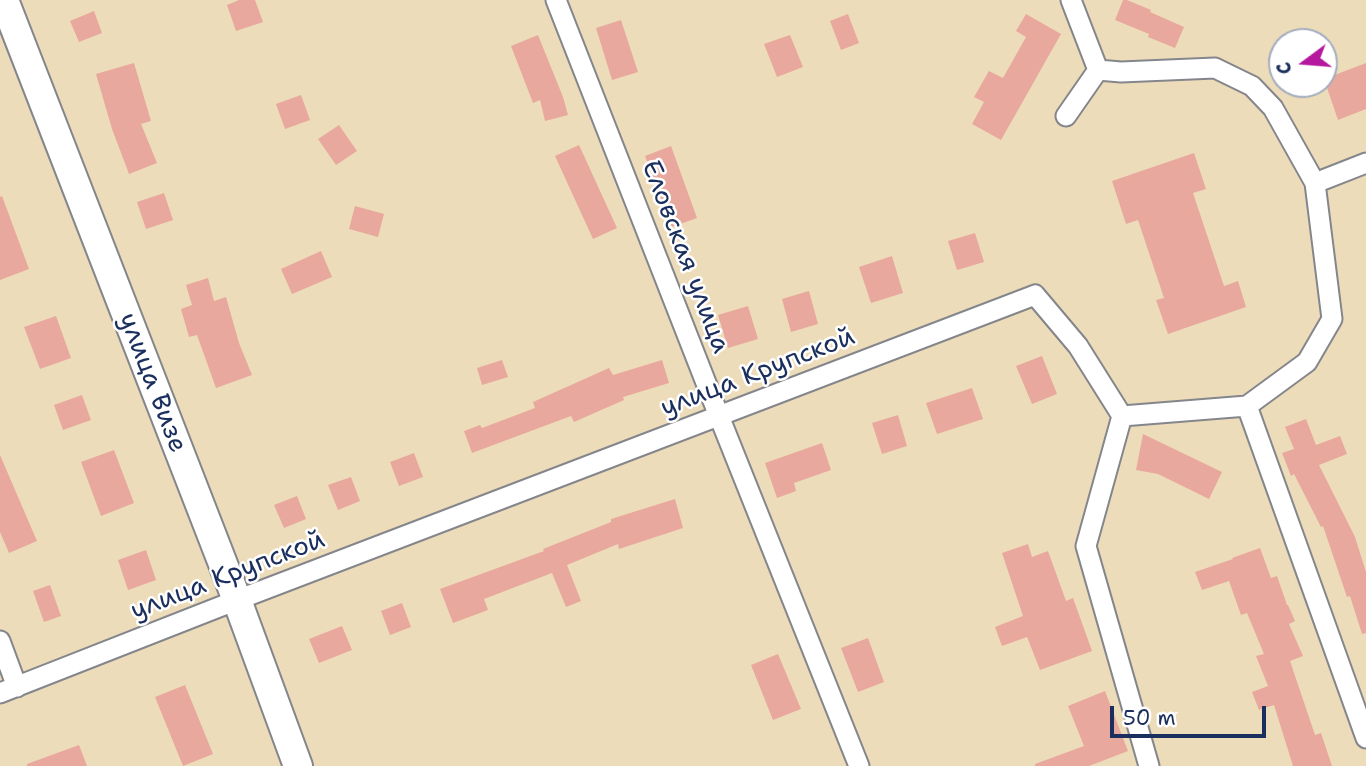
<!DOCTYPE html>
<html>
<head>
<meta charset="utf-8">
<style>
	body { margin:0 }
	#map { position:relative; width:1366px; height:766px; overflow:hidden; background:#eddcb9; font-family:"Shantell Sans",sans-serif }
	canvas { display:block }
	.north { position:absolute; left:1268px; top:28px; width:70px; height:70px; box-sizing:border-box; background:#fff; border:2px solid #a4acbf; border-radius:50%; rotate:254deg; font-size:19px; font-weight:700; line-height:28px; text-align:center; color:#1b2f5e }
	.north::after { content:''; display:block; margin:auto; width:24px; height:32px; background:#b5179e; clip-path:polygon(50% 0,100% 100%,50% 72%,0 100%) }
	.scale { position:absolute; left:1110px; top:706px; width:156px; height:32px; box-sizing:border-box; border:4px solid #1b2f5e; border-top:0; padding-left:9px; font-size:21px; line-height:24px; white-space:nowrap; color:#1b2f5e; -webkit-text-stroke:5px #fff; paint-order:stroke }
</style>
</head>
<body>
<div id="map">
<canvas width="1366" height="766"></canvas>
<div class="north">С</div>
<div class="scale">50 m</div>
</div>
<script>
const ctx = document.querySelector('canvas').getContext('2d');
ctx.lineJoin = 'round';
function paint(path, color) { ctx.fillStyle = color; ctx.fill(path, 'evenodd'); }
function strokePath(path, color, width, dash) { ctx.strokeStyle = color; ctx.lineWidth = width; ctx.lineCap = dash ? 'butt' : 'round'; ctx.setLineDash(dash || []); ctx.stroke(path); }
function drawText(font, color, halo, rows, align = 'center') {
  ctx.font = font + ' "Shantell Sans",sans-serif'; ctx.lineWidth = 5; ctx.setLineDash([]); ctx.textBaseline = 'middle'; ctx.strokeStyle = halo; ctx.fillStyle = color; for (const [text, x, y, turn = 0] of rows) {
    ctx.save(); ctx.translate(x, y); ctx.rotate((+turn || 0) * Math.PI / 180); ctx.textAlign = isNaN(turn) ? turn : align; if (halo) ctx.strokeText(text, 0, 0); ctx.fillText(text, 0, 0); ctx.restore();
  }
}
const building = new Path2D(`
	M239,0h16l8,22 -27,9 -9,-26z
	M1123,0h4l24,10 -1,2 34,15 -9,21 -27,-11 1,-3 -34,-14z
	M94,11l8,22 -23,9 -9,-21z
	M848,14l11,29 -18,7 -11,-29z
	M1026,14l35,20 -60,106 -29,-16 12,-22 -10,-5 15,-26 14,7 23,-41 -10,-6z
	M621,20l17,52 -26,8 -16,-52z
	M538,35l25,62 5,18 -23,6 -5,-21 -7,3 -22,-57z
	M790,35l13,32 -26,10 -13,-33z
	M134,63l17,58 -10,3 16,39 -28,11 -17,-45 -16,-55z
	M1366,63v46l-28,11 -14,-41z
	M301,95l9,25 -25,9 -9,-25z
	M339,125l18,26 -21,14 -18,-26z
	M579,145l38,83 -24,11 -38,-83z
	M671,146l26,72 -25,9 -27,-71z
	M1194,153l12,36 -13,4 31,93 14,-5 8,26 -78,27 -12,-34 8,-2 -26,-78 -12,4 -14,-43z
	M164,193l9,27 -27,9 -9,-27z
	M2,196l27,73 -29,11v-83z
	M355,206l29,8 -6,23 -29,-8z
	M975,233l9,29 -27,8 -9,-29z
	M321,251l11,26 -40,17 -11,-25z
	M892,256l11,37 -32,10 -12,-36z
	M208,278l6,23 12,-4 13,46 13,32 -36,13 -19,-53 -8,2 -8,-28 11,-4 -6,-20z
	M809,291l9,33 -27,8 -9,-33z
	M748,306l10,33 -30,9 -10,-33z
	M56,316l15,42 -31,11 -16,-42z
	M1042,356l15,38 -25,10 -16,-38z
	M502,360l6,17 -26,8 -5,-17z
	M662,360l7,23 -46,14 1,3 -50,22 -3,-6 -99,37 -8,-22 16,-6 2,3 53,-20 -2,-6 76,-34 4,7z
	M972,388l11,31 -46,15 -11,-31z
	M82,395l9,25 -28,10 -9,-25z
	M898,415l9,31 -25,8 -10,-31z
	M1306,419l10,26 24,-9 7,18 -28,11 36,72 11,35v61l-4,1 -12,-38 -3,1 -24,-71 -2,1 -27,-53 -3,2 -9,-23 12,-4 -9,-22z
	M1143,434l79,38 -13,27 -51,-25 -22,-4z
	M822,443l9,27 -37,13 2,8 -19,7 -12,-35z
	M114,450l20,53 -33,13 -20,-54z
	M414,453l9,24 -24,9 -9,-24z
	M0,455l37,86 -28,12 -9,-21z
	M351,477l9,24 -22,9 -10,-25z
	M297,496l9,23 -22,9 -10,-23z
	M675,499l8,29 -64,21 -1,-5 -51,21 14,36 -15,6 -14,-34 -68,26 4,11 -35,13 -13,-34 104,-38 -1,-2 68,-27v-3z
	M1028,544l4,13 16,-6 18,50 7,-3 19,53 -52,19 -13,-33 -25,9 -7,-19 28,-11 -21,-63z
	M1260,548l11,30 6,-2 10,29h1l7,16 -6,3 14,32 -13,5 25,74 6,-2 11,33h-39l-19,-61 -15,5 -7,-18 16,-6 -12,-30 8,-2 -17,-41 -6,2 -12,-34 -27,9 -7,-18 38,-13 -1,-1z
	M146,550l10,30 -28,10 -10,-30z
	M50,585l11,31 -17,6 -11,-31z
	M402,603l9,24 -21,8 -9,-24z
	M342,626l10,24 -33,13 -10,-24z
	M868,638l16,44 -26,10 -17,-44z
	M778,654l23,55 -28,11 -22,-55z
	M185,685l28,69 -30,12 -28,-69z
	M1105,691l23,60 -39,15h-54v-2l49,-18 -16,-40z
	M79,745l8,21h-60v-2z`);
const street = new Path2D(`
	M556,0l163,416 140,350
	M1071,0l27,70
	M1315,183l51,-20
	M1247,406l119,332
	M1122,416l-36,130 63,220
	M0,641l17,46
	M0,693l237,-93 798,-305 43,51 44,70 125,-10 60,-44 25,-43 -17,-136 -42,-75 -21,-22 -37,-18 -94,4 -23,-2 -32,46`);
const secondary = new Path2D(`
	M4,0l233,600 61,166`);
const streetNames = [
	["Еловская улица",685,257,69],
	["улица Крупской",758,373,-21],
	["улица Визе",152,383,69],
	["улица Крупской",228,576,-21]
];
paint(building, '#e9a89d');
strokePath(street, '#84868c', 23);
strokePath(secondary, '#84868c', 32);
strokePath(street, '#fff', 19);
strokePath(secondary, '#fff', 28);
drawText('26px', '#1b2f5e', '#fff', streetNames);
</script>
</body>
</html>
